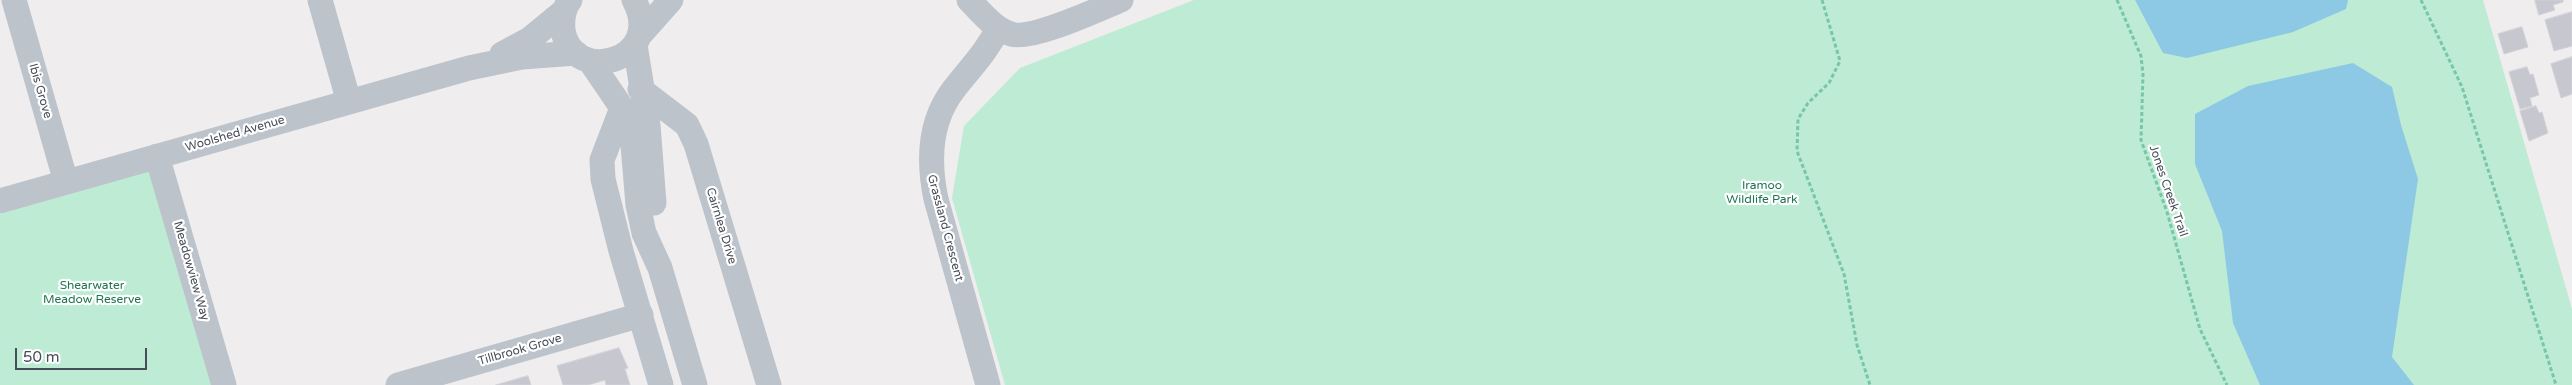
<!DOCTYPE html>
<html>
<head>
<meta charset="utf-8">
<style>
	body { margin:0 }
	#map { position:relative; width:2572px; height:385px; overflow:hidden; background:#efeded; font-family:"Varela Round",sans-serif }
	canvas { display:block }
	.scale { position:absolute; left:15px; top:348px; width:132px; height:22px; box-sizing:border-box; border:2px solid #474e59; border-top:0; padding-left:6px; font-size:15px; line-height:18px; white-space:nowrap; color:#474e59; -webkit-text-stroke:4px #fff; paint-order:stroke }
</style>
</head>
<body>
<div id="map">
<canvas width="2572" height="385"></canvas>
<div class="scale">50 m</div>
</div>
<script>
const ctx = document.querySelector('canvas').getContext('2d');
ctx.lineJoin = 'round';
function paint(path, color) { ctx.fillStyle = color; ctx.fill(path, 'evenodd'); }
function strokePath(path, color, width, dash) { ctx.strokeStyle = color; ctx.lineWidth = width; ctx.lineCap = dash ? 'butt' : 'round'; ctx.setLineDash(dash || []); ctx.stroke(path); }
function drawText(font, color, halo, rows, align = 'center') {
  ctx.font = font + ' "Varela Round",sans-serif'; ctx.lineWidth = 4.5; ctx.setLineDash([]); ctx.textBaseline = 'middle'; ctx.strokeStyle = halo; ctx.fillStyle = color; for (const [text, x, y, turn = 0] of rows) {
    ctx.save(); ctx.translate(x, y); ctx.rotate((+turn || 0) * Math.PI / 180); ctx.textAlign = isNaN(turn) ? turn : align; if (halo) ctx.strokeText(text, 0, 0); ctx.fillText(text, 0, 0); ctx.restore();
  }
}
const green = new Path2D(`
	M1194,0h1289l89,309v76h-1567l-53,-187 12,-72 56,-58z
	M153,170l62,215h-215v-171z`);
const water = new Path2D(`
	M2135,0h213l-2,9 -53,23 -106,26 -24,-5z
	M2353,63l39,24 9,38 17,54 -26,178 22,28h-154l-27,-62 -11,-92 -27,-67v-50l53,-28z`);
const building = new Path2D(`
	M2535,0h28v2l-10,3 2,5 -16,5z
	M2572,12v34l-18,5 -9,-31z
	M2522,27l6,20 -24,7 -6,-20z
	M2572,57v37l-11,4 -10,-34z
	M2527,67l3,8 3,-1 6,21 -9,3 2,8 -12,3 -11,-37z
	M2536,106l3,7 3,-1 6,21 -19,8 -9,-30z
	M619,348l9,20 -3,1 5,16h-24l-1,-5 -17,5h-25l-6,-19z
	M528,376l3,9h-35z`);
const path = new Path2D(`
	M1822,0l18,61 -11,22 -21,20 -10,16 -1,32 47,123 13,71 13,40
	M2117,0l24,56 2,18 -2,66 26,72 33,117 27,56
	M2421,0l41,87 94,298`);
const minor = new Path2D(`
	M14,0l52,182
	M320,0l29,102
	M570,0c-7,9 -8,19 -7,30 8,56 104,32 71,-30
	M969,0c12,12 25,29 42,34 20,7 88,-25 110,-34
	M639,36l32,-36
	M635,45l13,80 6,78
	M502,54l28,-15 34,-28
	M590,61l32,47 10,25 6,72 6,28 16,35 35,117
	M640,89l47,36 9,19 73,241
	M622,108l-20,52 1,19 18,72 40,134
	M157,156l67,229
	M0,201l469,-133 53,-11 54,-4
	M398,385l243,-70
	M988,385l-52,-186c-8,-38 -7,-78 18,-110 16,-21 33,-37 44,-61`);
const streetNames = [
	["Ibis Grove",40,91,74],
	["Woolshed Avenue",235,134,-16],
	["Jones Creek Trail",2168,191,71],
	["Cairnlea Drive",721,226,73],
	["Grassland Crescent",945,228,75],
	["Meadowview Way",191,271,74],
	["Tillbrook Grove",520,350,-16]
];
const parkNames = [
	["Iramoo",1762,186],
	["Wildlife Park",1762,200],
	["Shearwater",92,286],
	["Meadow Reserve",92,300]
];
paint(green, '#bdebd4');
paint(water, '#8dc9e5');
paint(building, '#c7c8cf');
strokePath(building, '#d1d2d8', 1);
strokePath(path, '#78c6a8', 3, [4, 2.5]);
strokePath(minor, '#bcc3cb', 25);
drawText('12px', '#474e59', '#fff', streetNames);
drawText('12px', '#1d7452', '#fff', parkNames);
</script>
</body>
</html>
